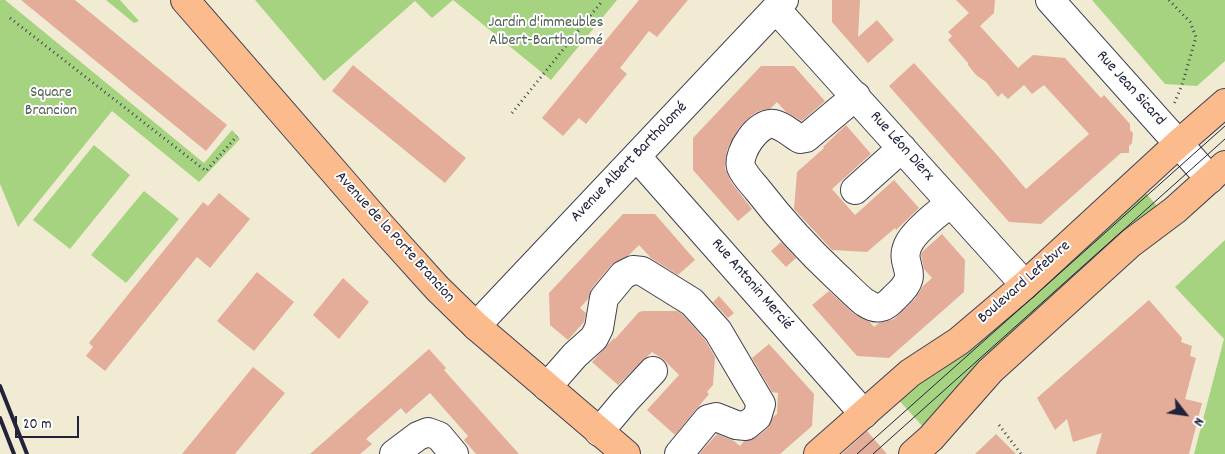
<!DOCTYPE html>
<html>
<head>
<meta charset="utf-8">
<style>
	body { margin:0 }
	#map { position:relative; width:1225px; height:454px; overflow:hidden; background:#f1ebd4; font-family:Dekko,sans-serif }
	canvas { display:block }
	.north { position:absolute; left:1160px; top:389px; width:50px; height:50px; -webkit-text-stroke:4px #fff; paint-order:stroke; rotate:120deg; font-size:14px; font-weight:700; line-height:20px; text-align:center; color:#22223b }
	.north::after { content:''; display:block; margin:auto; width:18px; height:22px; background:#22223b; clip-path:polygon(50% 0,100% 100%,50% 72%,0 100%) }
	.scale { position:absolute; left:15px; top:416px; width:64px; height:22px; box-sizing:border-box; border:2px solid #22223b; border-top:0; padding-left:6px; font-size:15px; line-height:18px; white-space:nowrap; color:#22223b; -webkit-text-stroke:4px #fff; paint-order:stroke }
</style>
</head>
<body>
<div id="map">
<canvas width="1225" height="454"></canvas>
<div class="north">N</div>
<div class="scale">20 m</div>
</div>
<script>
const ctx = document.querySelector('canvas').getContext('2d');
ctx.lineJoin = 'round';
function paint(path, color) { ctx.fillStyle = color; ctx.fill(path, 'evenodd'); }
function strokePath(path, color, width, dash) { ctx.strokeStyle = color; ctx.lineWidth = width; ctx.lineCap = dash ? 'butt' : 'round'; ctx.setLineDash(dash || []); ctx.stroke(path); }
function drawText(font, color, halo, rows, align = 'center') {
  ctx.font = font + ' Dekko,sans-serif'; ctx.lineWidth = 4; ctx.setLineDash([]); ctx.textBaseline = 'middle'; ctx.strokeStyle = halo; ctx.fillStyle = color; for (const [text, x, y, turn = 0] of rows) {
    ctx.save(); ctx.translate(x, y); ctx.rotate((+turn || 0) * Math.PI / 180); ctx.textAlign = isNaN(turn) ? turn : align; if (halo) ctx.strokeText(text, 0, 0); ctx.fillText(text, 0, 0); ctx.restore();
  }
}
const green = new Path2D(`
	M0,0h5l199,163 28,-33 8,9 -41,43 -87,-71 -94,116 -18,-43z
	M106,0h14l19,21 -5,2z
	M255,0h362l-66,80 -98,-80 -21,18 -17,-17 -91,80z
	M1092,0h133v61l-28,25 -32,-2z
	M94,145l36,30 -60,74 -37,-29z
	M1143,190l15,17 -233,222 -30,-33z
	M144,191l35,28 -53,64 -35,-28z
	M1225,240v214h-31l30,-115 -49,-52z`);
const building = new Path2D(`
	M21,0h54l152,125 -21,26z
	M639,0h49l-31,37 -8,-6 -29,37 7,6 -41,50 -7,-6 -16,18 -21,-18z
	M832,0h28l-2,37 19,-17 17,20 -26,23 -36,-41z
	M956,0h39l-1,13 -14,13 38,42 15,-13 32,3 36,40 3,-3 26,29v6l3,3 -1,10 -3,3v7h-8l-80,71 -32,-2 -120,-136 25,-23 83,92 29,34 63,-55 -45,-49 -12,9 -8,-9 -16,14 -6,-6 -4,4 -12,-15 -10,-7 -8,-10v-2l-20,-23 4,-4 -4,-4 21,-19z
	M353,65l113,93 -21,25 -113,-92z
	M761,66h33l31,35 -23,20 -16,-9 -9,-10 -7,7 -9,1 -9,5 -14,14 -11,21 -2,18 6,14 21,27 -14,12 -45,-51v-32z
	M846,125l25,29 -39,35 23,26 39,-35 25,28 -23,22 -1,-2 -28,24 -35,-2 -38,-41 3,-37 27,-24 -1,-1z
	M219,193l31,26 -40,49 -13,-11 -92,114 -19,-15 7,-9 -4,-4 114,-141 5,4z
	M623,214h32l40,46 -17,15 -27,-17 -12,-13 -11,11 -17,9 -19,23 -4,11 -8,9 6,5 -2,9 -16,18 -18,-15 -1,-32z
	M942,234l23,26 -1,32 -75,66 -32,-2 -45,-51 17,-14 25,23 16,8 4,5 5,-4 15,-4 21,-20 8,-13 9,-8 -8,-9 -3,-14 1,-3z
	M781,242l15,16 -10,9 -15,-16z
	M257,272l37,30 -40,49 -37,-30z
	M343,278l26,24 -30,37 -26,-24z
	M719,296l15,17 -6,5 -15,-16z
	M1149,300l33,38 -1,4 11,4 -2,10 6,2 -11,41 17,4 -13,51h-93l6,-21 -29,9 -6,-23 -12,11 -18,-32z
	M643,311h34l5,3 23,26 10,17 -2,28 -6,7 2,2 -34,41 -28,-25 32,-35 -16,-16 -11,-7 -34,33 -26,-23 22,-24 1,1 24,-27z
	M769,344l45,50 -2,32 -32,28h-81l18,-20 17,7 6,5 4,-5 11,-3 12,-9 6,-12 4,-3 1,-21 -6,-1 -20,-34z
	M429,349l17,19 -2,2 75,84h-43l-12,-14 4,-4 -38,-43 -24,21 -5,-6 -35,31 6,5 -12,10h-50z
	M253,367l32,26 -50,61h-53z
	M867,431l20,23h-45z
	M996,434l20,20h-41z`);
const path = new Path2D(`
	M1169,0l21,22 6,15 -14,48 -8,19
	M10,18l196,153 31,-35
	M512,113l91,-113
	M999,425l22,29`);
const minor = new Path2D(`
	M1050,0l160,179
	M776,9l249,276
	M856,96l-50,42 -6,1c-9,-5 -16,-13 -26,-15 -16,-3 -37,29 -33,43 3,8 11,16 16,22 24,31 50,60 79,87 9,8 18,18 28,26 5,3 11,7 17,5 6,-1 11,-7 15,-11 27,-24 2,-29 12,-51 6,-14 31,-33 43,-42
	M637,157l227,257
	M855,190l47,-42
	M476,326l308,-326
	M547,387l28,-32 19,-17 5,-10 5,-30 19,-23 10,-5 9,1 50,31 26,29 43,73 -4,13 -11,9 -10,-1 -20,-8 -8,2 -29,35
	M599,432l26,-31 28,-30
	M394,454l24,-18 10,-4 11,4 15,18`);
const major = new Path2D(`
	M185,0l197,227 55,61 39,38 150,128
	M818,454l92,-81 49,-32 66,-56 153,-141 47,-41
	M913,454l18,-16 59,-67 141,-128 44,-33 50,-45`);
const tram = new Path2D(`
	M857,454l368,-328
	M873,454l352,-315`);
const rail = new Path2D(`
	M0,386l27,68
	M0,418l14,36`);
const parkNames = [
	["Jardin d'immeubles",546,24],
	["Albert-Bartholomé",546,42],
	["Square",51,94],
	["Brancion",51,112]
];
const streetNames = [
	["Rue Jean Sicard",1130,89,48],
	["Rue Léon Dierx",901,147,48],
	["Avenue Albert Bartholomé",630,163,-46],
	["Avenue de la Porte Brancion",394,238,48],
	["Boulevard Lefebvre",1025,283,-41],
	["Rue Antonin Mercié",751,285,49]
];
paint(green, '#a5d380');
paint(building, '#e3ad9a');
strokePath(minor, '#414052', 30);
strokePath(major, '#414052', 30);
strokePath(path, '#414052', 3, [1, 4]);
strokePath(minor, '#fff', 28);
strokePath(major, '#fbbb8c', 28);
strokePath(tram, '#22223b', 1);
strokePath(rail, '#22223b', 4);
drawText('16px', '#506053', '#fff', parkNames);
drawText('16px', '#22223b', '#fff', streetNames);
</script>
</body>
</html>
